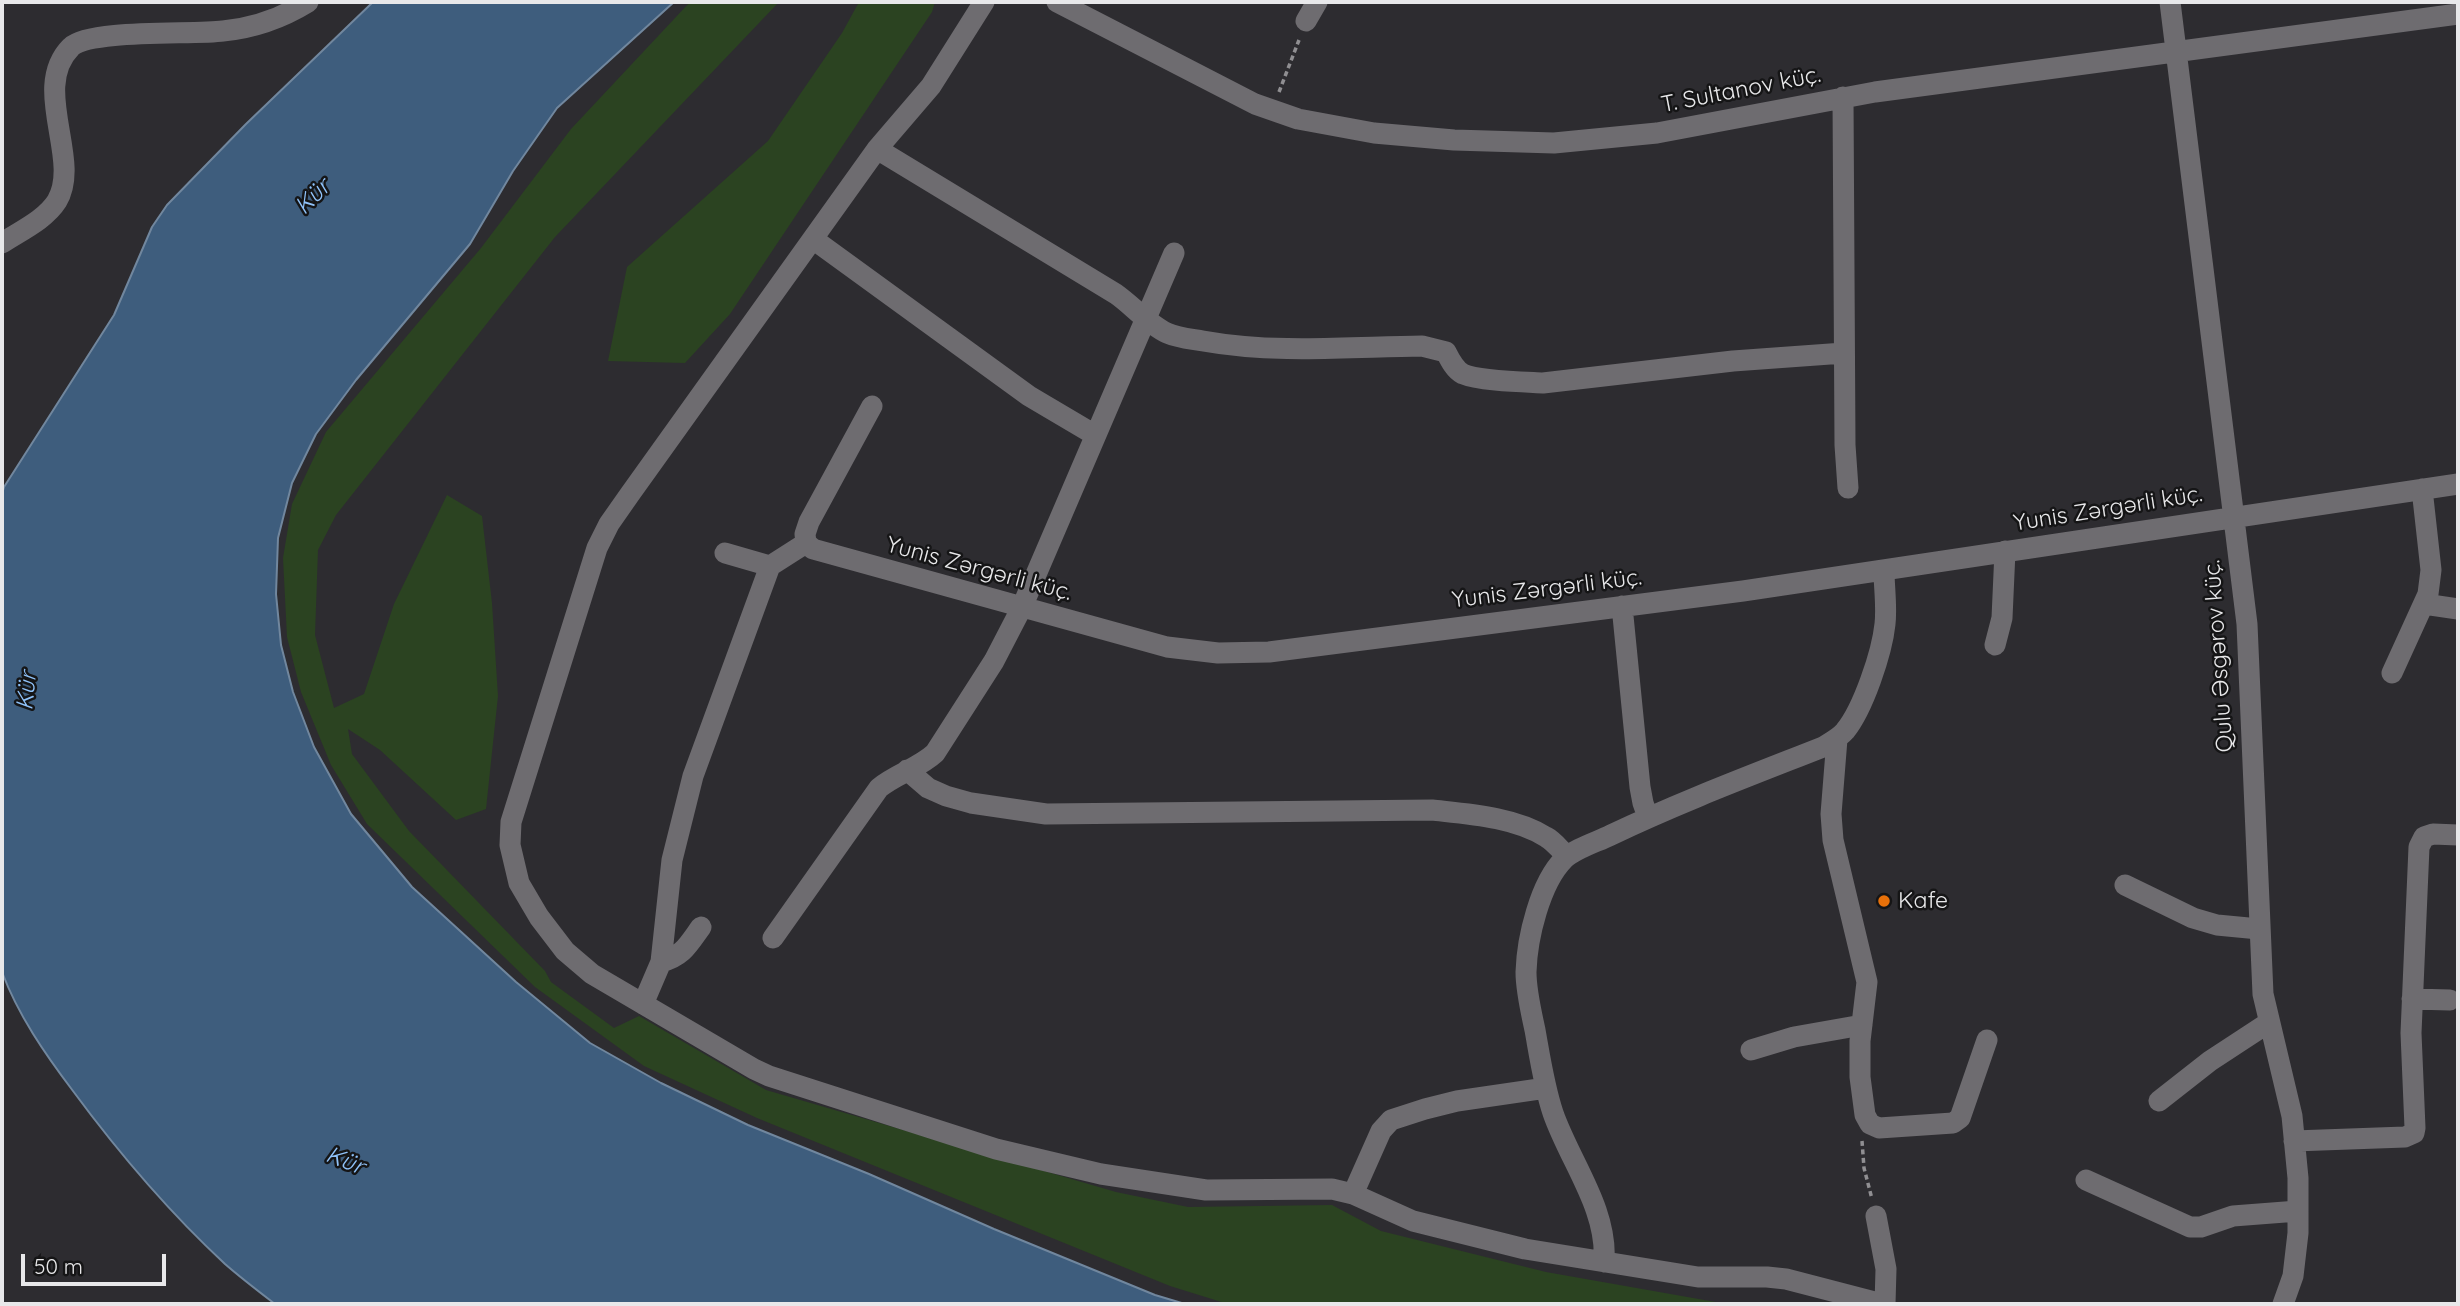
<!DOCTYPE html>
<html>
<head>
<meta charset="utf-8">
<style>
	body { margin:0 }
	#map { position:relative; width:2460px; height:1306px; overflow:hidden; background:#2d2c30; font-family:Quicksand,sans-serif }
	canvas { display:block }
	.frame { position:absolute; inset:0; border:4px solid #e8e8ea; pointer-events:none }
	.scale { position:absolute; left:21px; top:1254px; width:145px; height:32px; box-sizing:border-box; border:4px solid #e8e8ea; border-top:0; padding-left:9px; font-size:21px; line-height:24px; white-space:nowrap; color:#e8e8ea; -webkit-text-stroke:5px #151516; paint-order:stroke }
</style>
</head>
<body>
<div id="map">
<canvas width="2460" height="1306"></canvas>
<div class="frame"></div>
<div class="scale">50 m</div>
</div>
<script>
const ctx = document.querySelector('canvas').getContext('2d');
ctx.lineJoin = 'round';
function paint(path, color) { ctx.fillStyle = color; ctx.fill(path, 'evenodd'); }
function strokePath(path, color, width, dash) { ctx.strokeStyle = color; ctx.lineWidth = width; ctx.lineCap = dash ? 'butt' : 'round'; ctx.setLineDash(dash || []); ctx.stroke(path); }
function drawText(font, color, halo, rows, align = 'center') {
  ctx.font = font + ' Quicksand,sans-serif'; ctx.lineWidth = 5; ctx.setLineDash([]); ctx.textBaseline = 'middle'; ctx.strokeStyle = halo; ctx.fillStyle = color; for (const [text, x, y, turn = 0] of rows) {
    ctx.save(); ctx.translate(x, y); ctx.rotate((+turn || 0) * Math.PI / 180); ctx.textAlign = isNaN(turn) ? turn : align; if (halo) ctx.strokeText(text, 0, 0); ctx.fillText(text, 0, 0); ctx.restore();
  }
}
const green = new Path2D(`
	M690,2h89l-224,235 -219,278 -18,35 -3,85 19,73 30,-14 30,-90 53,-109 35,21 10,87 6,93 -12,113 -30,11 -76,-70 -32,-21 4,25 57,77 136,140 6,11 63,46 25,-12 127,74 350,102 72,15 144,-2 49,26 165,41 181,32h-499l-58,-18 -413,-168 -113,-52 -109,-79 -168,-163 -36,-59 -30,-73 -14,-55 -4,-79 9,-54 34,-72 155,-184 90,-119z
	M859,2h76l-3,10 -202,302 -45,49 -77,-2 19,-94 141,-126 74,-108z`);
const water = new Path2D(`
	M373,2h301l-117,106 -44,63 -43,73 -114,136 -40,54 -24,49 -14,55 -2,56 5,51 12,47 21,55 37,67 61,73 104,95 74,61 71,40 87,42 121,49 125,55 161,66 30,9h-910c-17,-13 -34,-26 -50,-40 -56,-52 -107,-112 -152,-173 -28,-37 -55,-76 -71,-119v-478l2,-7 110,-172 38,-88 15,-22 79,-81z`);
const path = new Path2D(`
	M1279,92l20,-52
	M1862,1141l2,27 8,31`);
const minor = new Path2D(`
	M984,2l-53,84 -54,63 -247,345 -21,30 -12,24 -86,274 -1,23 9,38 20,34 26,34 27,23 162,95 15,7 227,73 105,25 105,16 126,-1 21,5 60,27 112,28 173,28h69l19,2 96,25
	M1057,2l198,102 43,15 76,14 80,7 100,3 103,-10 218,-41 583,-78
	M2170,2l77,622 16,370 29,122 6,62v55l-5,43 -10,28
	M1306,21l11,-19
	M1843,97l2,348 3,43
	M877,149l239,145c17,12 32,30 51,39 11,5 25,6 36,8 72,13 147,6 219,5l24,6c4,8 9,18 17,22 16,7 62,8 80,9l190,-22 111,-8
	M813,239l216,157 66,39
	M2,243c18,-12 43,-23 55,-42 25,-42 -27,-113 14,-154 19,-18 122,-12 152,-16 31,-3 59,-13 85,-29
	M872,406l-63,116 -4,12 1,9 7,6 354,98 51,6 51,-1 474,-61 715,-107
	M725,553l45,13
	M2424,604l34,5
	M1622,606l18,181 3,16 5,14
	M1995,645l7,-27 3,-67
	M2392,673l36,-79 3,-24 -9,-81
	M1837,739l-6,75 2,26 34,142 -7,59v36l5,38 5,9 9,4 74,-5 7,-5 27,-78
	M907,770l21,18 18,8 25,7 75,11 386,-4c36,4 83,7 114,27 8,4 14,13 21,19
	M2125,885l68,33 24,7 42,4
	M773,938l106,-150c17,-14 40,-20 56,-35l59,-92 28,-54 152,-354
	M661,962c22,-6 27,-17 40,-35
	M2412,999l38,1
	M643,1004l18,-42 11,-102 21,-84 77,-210 36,-23
	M1751,1050l43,-13 68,-12
	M2159,1101l51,-40 58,-38
	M2294,1141l111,-4 9,-4 1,-5 -4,-95 8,-186 5,-10 9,-3 25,1
	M2086,1180l104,47h11l32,-11 65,-5
	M1353,1194l28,-63 10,-11 34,-11 32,-8 89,-13
	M1876,1216l10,53 -1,35
	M1604,1262c4,-53 -34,-100 -51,-149 -9,-27 -13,-55 -18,-83 -4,-19 -9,-39 -9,-58 1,-34 14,-89 38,-113 12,-11 33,-17 47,-24 69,-33 141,-60 212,-88 8,-5 16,-9 22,-16 18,-22 37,-78 40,-107 2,-17 -1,-37 -1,-54`);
const markers = [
	[1884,901,7,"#e8710a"]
];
const streetNames = [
	["T. Sultanov küç.",1741,90,-11],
	["Yunis Zərgərli küç.",2108,509,-9],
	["Yunis Zərgərli küç.",979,569,15],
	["Yunis Zərgərli küç.",1547,589,-7],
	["Qulu Əsgərov küç.",2219,656,-94]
];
const poiNames = [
	["Kafe",1898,901]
];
const waterNames = [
	["Kür",313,197,-45],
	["Kür",27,691,-84],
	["Kür",345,1161,22]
];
paint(green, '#2b4321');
paint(water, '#3e5d7d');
strokePath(water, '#71879e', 2);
strokePath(path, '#908f92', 3.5, [5, 3.5]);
strokePath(minor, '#6e6c70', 21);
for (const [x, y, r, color] of markers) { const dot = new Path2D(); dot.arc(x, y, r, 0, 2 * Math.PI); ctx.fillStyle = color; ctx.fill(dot); strokePath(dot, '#151516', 2.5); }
drawText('23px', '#e8e8ea', '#151516', streetNames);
drawText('23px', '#e8e8ea', '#151516', poiNames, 'left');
drawText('italic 24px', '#90c3fa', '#151516', waterNames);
</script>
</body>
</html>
